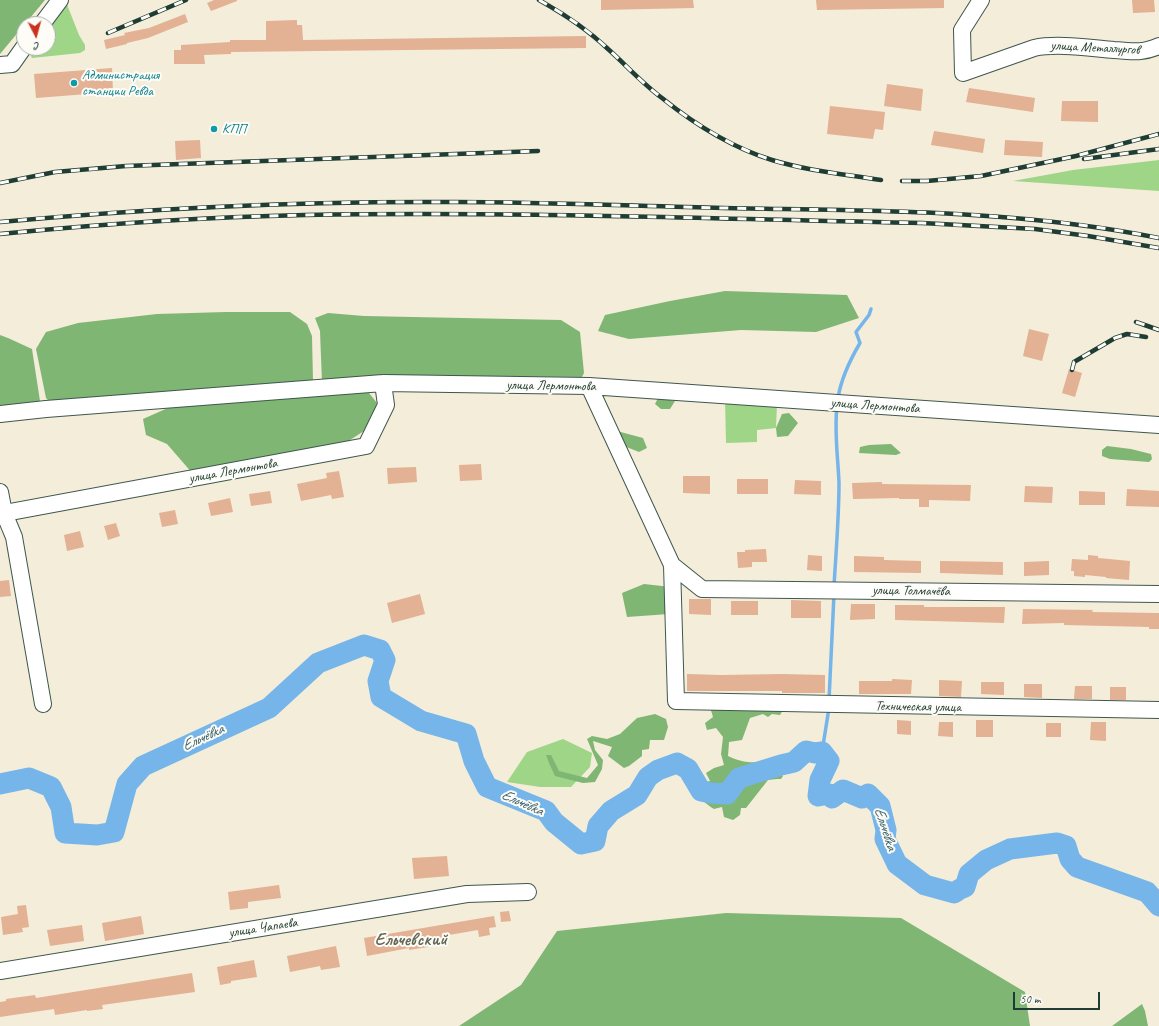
<!DOCTYPE html>
<html>
<head>
<meta charset="utf-8">
<style>
	body { margin:0 }
	#map { position:relative; width:1159px; height:1026px; overflow:hidden; background:#f4edd9; font-family:Caveat,sans-serif }
	canvas { display:block }
	.north { position:absolute; left:16px; top:16px; width:40px; height:40px; box-sizing:border-box; background:#fdfcf7; border:1px solid #a4b0a9; border-radius:50%; rotate:174deg; font-size:11px; font-weight:700; line-height:16px; text-align:center; color:#1f3d34 }
	.north::after { content:''; display:block; margin:auto; width:14px; height:18px; background:#c8321e; clip-path:polygon(50% 0,100% 100%,50% 72%,0 100%) }
	.scale { position:absolute; left:1013px; top:992px; width:87px; height:18px; box-sizing:border-box; border:2px solid #1f3d34; border-top:0; padding-left:5px; font-size:12px; line-height:14px; white-space:nowrap; color:#1f3d34; -webkit-text-stroke:3px #fdfcf7; paint-order:stroke }
</style>
</head>
<body>
<div id="map">
<canvas width="1159" height="1026"></canvas>
<div class="north">С</div>
<div class="scale">50 m</div>
</div>
<script>
const ctx = document.querySelector('canvas').getContext('2d');
ctx.lineJoin = 'round';
function paint(path, color) { ctx.fillStyle = color; ctx.fill(path, 'evenodd'); }
function strokePath(path, color, width, dash) { ctx.strokeStyle = color; ctx.lineWidth = width; ctx.lineCap = dash ? 'butt' : 'round'; ctx.setLineDash(dash || []); ctx.stroke(path); }
function drawText(font, color, halo, rows, align = 'center') {
  ctx.font = font + ' Caveat,sans-serif'; ctx.lineWidth = 4; ctx.setLineDash([]); ctx.textBaseline = 'middle'; ctx.strokeStyle = halo; ctx.fillStyle = color; for (const [text, x, y, turn = 0] of rows) {
    ctx.save(); ctx.translate(x, y); ctx.rotate((+turn || 0) * Math.PI / 180); ctx.textAlign = isNaN(turn) ? turn : align; if (halo) ctx.strokeText(text, 0, 0); ctx.fillText(text, 0, 0); ctx.restore();
  }
}
const green = new Path2D(`
	M66,2l13,33 6,10v5l-5,3 -48,5 -2,-4 3,-6h15v-23z
	M1159,160v31l-146,-10 60,-11z
	M725,399l52,5 -1,24 -19,2v12l-31,1z
	M563,739l29,14 -2,14 -19,20h-31l-33,-5 20,-30z`);
const forest = new Path2D(`
	M0,0h45l-45,54z
	M725,291l122,4 12,23 -43,14 -75,-2 -112,9 -31,-8 7,-16 65,-14z
	M226,312h64l17,12 5,12 1,45 -262,22 -5,-5 -10,-49 10,-17 32,-9 79,-9z
	M328,313l36,3 197,4 19,12 4,41 -2,4 -160,-1 -100,7 -2,-52 -5,-13z
	M0,335l8,3 24,11 8,52 -4,5 -36,2z
	M356,389l13,4 8,10 -10,26 -20,13 -154,32 -26,-30 -21,-9 -3,-16 27,-12z
	M658,398l17,3 -5,8h-9l-6,-5z
	M789,413l9,10 -10,13 -11,1 -1,-9 6,-14z
	M617,431l26,7 4,10 -8,4 -15,-6z
	M891,444l10,9 -5,2 -37,-2 1,-6 9,-2z
	M1107,446l24,3 20,5 1,5 -3,3 -39,-3 -8,-3v-6z
	M644,584l27,3 -2,27 -42,3 -5,-24z
	M710,707l73,3 -3,5 -8,-1 -4,3 -5,-3 -13,4 -8,22 -13,2 -1,14c18,9 27,5 45,7l3,7 -4,4h5l3,-1 3,3 -2,3h-4l-9,1 -22,28h-5l-1,7 -7,5 -9,-3 -2,-10 -8,2c-8,-5 -13,-9 -17,-17l4,-9 9,-2 -4,-8 8,-5 10,-3 -3,-11 2,-17 -7,-9 -9,2 -2,-7 8,-6z
	M655,714l11,5 2,8 -4,13h-14l-1,9 -7,1v6l-13,10 -5,2 -16,-12 4,-9 -19,-6 2,9 8,10 -1,9 -7,13 -12,1 -28,-7 -6,-13 -3,-8h5l8,16 28,7 11,-13 -11,-26 5,-3 15,3 13,-5 17,-16z
	M726,913l175,5 124,74 5,34h-571l62,-41 36,-54z
	M1142,1004l3,7 3,15h-36z`);
const stream = new Path2D(`
	M838,398c3,-19 12,-38 22,-55l-4,-11 13,-17 2,-6
	M834,586c2,-34 5,-69 5,-103 -1,-26 -5,-51 -2,-77
	M829,700l5,-106
	M822,752l7,-44`);
const river = new Path2D(`
	M0,784l29,-6 22,9 10,20 4,26 32,2 17,-3 13,-48 16,-18 126,-58 49,-45 46,-18 16,5 5,10 -7,21 3,16 40,24 45,13 8,27 13,26 59,24 8,11 27,22 14,-3 3,-15 13,-15 26,-16 11,-18 10,-7 19,-7 11,6 13,22 10,2 16,1 12,-16 42,-13 13,-3 12,-11 9,2 7,-1 7,9 -9,19 -2,16 11,-2 3,4 11,-8 19,8 6,-4 12,12 6,24 -1,9 12,25 28,21 29,8 6,-4 5,-2 4,-13 17,-14 24,-11 47,-6 9,3 4,13 7,8 70,25 12,14`);
const building = new Path2D(`
	M214,0h23v1l-26,10 -4,-8z
	M601,0h92l1,8 -93,2z
	M816,0h128v8l-127,2z
	M1132,0h22l1,12 -22,1z
	M185,14l3,8 -40,16 -21,5v1l-21,5 -2,-9 21,-5 -1,-2 25,-5z
	M297,20v5h5l1,15 283,-4v12l-355,4v2l-27,1 1,9h-31v-14h7v-5l49,-3v-2h36v-19z
	M112,68l1,24 -77,6 -2,-24z
	M887,84l36,5 -2,22 -37,-5z
	M969,88l66,10 -2,14 -67,-10z
	M1062,101h36v21l-37,-1z
	M830,106l55,6 -2,18 -8,-1 -2,10 -46,-5z
	M934,131l51,8 -2,14 -52,-8z
	M200,140l1,18 -25,2 -1,-19z
	M1005,140l38,2 -1,15 -38,-2z
	M1029,329l20,5 -7,27 -19,-5z
	M1069,369l13,4 -7,24 -13,-4z
	M481,464l1,16 -22,1 -1,-16z
	M416,467l1,15 -29,2 -1,-16z
	M339,471l5,26 -12,2 -1,-4 -30,6 -4,-17 30,-6 -1,-5z
	M683,476h27v18l-27,-1z
	M737,479h31v15h-31z
	M795,480l26,1v14l-27,-1z
	M882,482v2l89,1 -1,16 -41,-1v7h-10v-8h-20v-1l-46,1 -1,-16z
	M1025,486l28,1 -1,16 -28,-1z
	M1127,489l32,2v16l-33,-1z
	M270,491l2,12 -21,3 -2,-12z
	M1079,491l26,1v13h-26z
	M230,498l3,14 -22,4 -3,-13z
	M175,510l3,14 -16,3 -3,-14z
	M116,523l4,13 -12,4 -4,-14z
	M80,531l4,16 -17,4 -3,-16z
	M766,549l1,13h-15v5l-14,1 -1,-16h8v-2z
	M808,555l14,1v15l-15,-1z
	M1088,555l10,1v2l32,3 -1,19 -23,-2v-1l-21,-2v2l-11,-1v-5h-3l1,-12 16,1z
	M854,556l30,1v3l37,1v12l-67,-1z
	M940,561l63,1v13l-63,-2z
	M1049,561v14l-25,1v-14z
	M9,580l2,16 -11,1v-16z
	M420,594l5,20 -33,9 -5,-20z
	M689,599h22v16l-22,-1z
	M791,600l30,1v17h-30z
	M731,601h27v14h-27z
	M851,604h24v15l-25,1z
	M895,605h29v2h81l-1,16 -109,-3z
	M1023,609l70,1 -1,2 67,1v16h-10v-2l-85,-2v-2l-42,1z
	M687,674l34,1 61,-1 43,1v18h-43v-2h-95z
	M892,679l20,1 -1,14h-52v-13h33z
	M939,680l23,1 -1,16 -22,-1z
	M981,682h23v13l-23,-1z
	M1024,684h18v14l-18,-1z
	M1075,686h17v13h-18z
	M1110,687h16v13h-16z
	M897,720l14,1v14l-14,-1z
	M976,720h17v17h-17z
	M939,722h14v15l-15,-1z
	M1091,722h15v19l-16,-1z
	M1046,723h15v14h-15z
	M447,856l2,20 -35,3 -2,-21z
	M279,885l2,13 -33,4v6l-18,2 -2,-18z
	M26,905l3,22 -7,1 1,4 -20,3 -2,-18 17,-3 -1,-8z
	M509,911l2,10 -10,1 -1,-10z
	M141,916l3,18 -39,7 -3,-18z
	M494,916l2,11 -7,1 1,7 -11,2 -1,-7 -35,6 1,3 -17,2 1,6 -19,3v-2l-42,8 -3,-18z
	M82,925l2,16 -34,5 -3,-16z
	M336,946l4,21 -19,3 -1,-4 -30,6 -3,-16z
	M254,960l3,17 -26,4v2l-11,2 -3,-18z
	M192,973l3,19 -93,13 1,4 -16,2v-1l-32,5 -1,-6 -54,8v-15l6,-1v-2l29,-4 1,3z`);
const minor = new Path2D(`
	M981,0l-19,30 1,43 71,-25c23,-5 55,0 80,2 19,1 26,4 45,-4
	M42,24l18,-24
	M0,65l12,-1 12,-17
	M589,386l83,179 4,136 483,9
	M0,414l46,-5 337,-26
	M0,492l4,21 10,24 29,167
	M0,514l366,-68 20,-41 -3,-22 206,3 570,39
	M672,565l30,24 457,5
	M0,971l467,-77 61,-2`);
const rail = new Path2D(`
	M539,0c25,14 48,29 69,49 18,16 34,34 54,49 31,25 71,50 110,62 36,11 72,14 109,20
	M108,33l78,-33
	M1084,159l75,-10
	M902,181h25l54,-5 95,-20 83,-22
	M0,183l55,-11 71,-6 412,-15
	M0,222c151,-14 303,-21 455,-20 89,0 179,4 268,6 145,3 293,1 436,30
	M0,234c101,-10 204,-17 305,-19 206,-4 412,4 617,8l113,6 53,7 71,12
	M1136,322l23,8
	M1072,370l2,-8 41,-24 12,-4 19,3`);
const markers = [
	[74,83,4,"#0f9aa8"],
	[214,129,4,"#0f9aa8"]
];
const streetNames = [
	["улица Металлургов",1095,48,3],
	["улица Лермонтова",551,386,1],
	["улица Лермонтова",875,406,4],
	["улица Лермонтова",233,471,-10],
	["улица Толмачёва",911,591,1],
	["Техническая улица",918,707,1],
	["улица Чапаева",263,928,-9]
];
const cultureNames = [
	["Администрация",82,75],
	["станции Ревда",82,91],
	["КПП",222,129]
];
const waterNames = [
	["Ельчёвка",203,738,-25],
	["Ельчёвка",522,803,24],
	["Ельчёвка",885,829,72]
];
const districtNames = [
	["Ельчевский",411,940]
];
paint(green, '#9fd587');
paint(forest, '#7fb674');
strokePath(stream, '#75b5e9', 3.5);
strokePath(river, '#75b5e9', 21);
paint(building, '#e3b193');
strokePath(minor, '#3f574d', 18);
strokePath(minor, '#fff', 16);
strokePath(rail, '#1f3d34', 4.5);
strokePath(rail, '#fdfcf7', 3, [9]);
for (const [x, y, r, color] of markers) { const dot = new Path2D(); dot.arc(x, y, r, 0, 2 * Math.PI); ctx.fillStyle = color; ctx.fill(dot); strokePath(dot, '#fdfcf7', 1.5); }
drawText('14px', '#1f3d34', '#fdfcf7', streetNames);
drawText('14px', '#0d838f', '#fdfcf7', cultureNames, 'left');
drawText('italic 15px', '#39616a', '#fdfcf7', waterNames);
drawText('bold 18px', '#646655', '#fdfcf7', districtNames);
</script>
</body>
</html>
